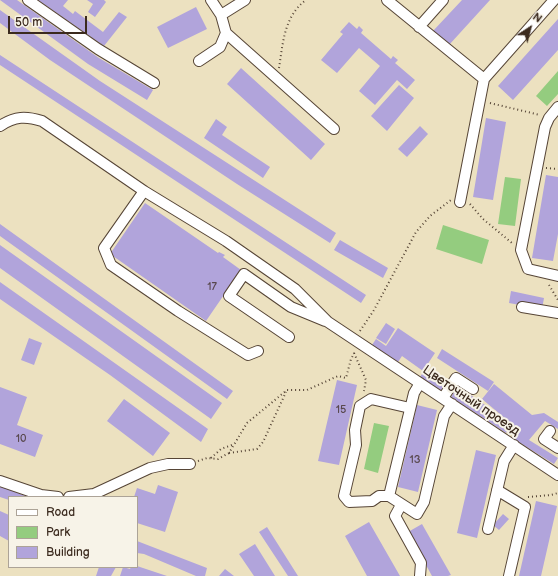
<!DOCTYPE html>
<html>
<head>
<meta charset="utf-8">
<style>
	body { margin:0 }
	#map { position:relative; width:558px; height:576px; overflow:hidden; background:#ece1c0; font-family:"Balsamiq Sans",sans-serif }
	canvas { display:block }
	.legend { position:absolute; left:8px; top:496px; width:130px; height:72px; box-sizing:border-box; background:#f7f3e8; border:1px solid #aca397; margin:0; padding:5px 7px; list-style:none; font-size:12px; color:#3b2a1e }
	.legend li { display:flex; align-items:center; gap:8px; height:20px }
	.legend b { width:20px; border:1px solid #aca397 }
	.north { position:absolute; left:510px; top:8px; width:40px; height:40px; -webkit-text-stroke:3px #f7f3e8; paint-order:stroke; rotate:36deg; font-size:11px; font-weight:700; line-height:16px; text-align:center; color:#3b2a1e }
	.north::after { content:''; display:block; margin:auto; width:14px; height:18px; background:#3b2a1e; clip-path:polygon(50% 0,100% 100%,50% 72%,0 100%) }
	.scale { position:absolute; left:8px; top:16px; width:79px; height:18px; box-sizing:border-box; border:2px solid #3b2a1e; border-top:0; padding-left:5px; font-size:12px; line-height:14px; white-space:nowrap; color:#3b2a1e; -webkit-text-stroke:3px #f7f3e8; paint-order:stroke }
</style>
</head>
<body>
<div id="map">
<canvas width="558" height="576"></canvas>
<ul class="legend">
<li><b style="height:5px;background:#fff"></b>Road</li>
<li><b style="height:11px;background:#94cc7f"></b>Park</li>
<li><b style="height:11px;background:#b1a4db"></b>Building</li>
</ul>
<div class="north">N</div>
<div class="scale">50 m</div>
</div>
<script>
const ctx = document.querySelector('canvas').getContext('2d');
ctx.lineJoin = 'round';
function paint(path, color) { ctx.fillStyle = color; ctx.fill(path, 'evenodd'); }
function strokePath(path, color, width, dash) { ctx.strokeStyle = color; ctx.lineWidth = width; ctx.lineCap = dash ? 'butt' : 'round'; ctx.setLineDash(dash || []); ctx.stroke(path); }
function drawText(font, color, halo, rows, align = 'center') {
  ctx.font = font + ' "Balsamiq Sans",sans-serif'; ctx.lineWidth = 4; ctx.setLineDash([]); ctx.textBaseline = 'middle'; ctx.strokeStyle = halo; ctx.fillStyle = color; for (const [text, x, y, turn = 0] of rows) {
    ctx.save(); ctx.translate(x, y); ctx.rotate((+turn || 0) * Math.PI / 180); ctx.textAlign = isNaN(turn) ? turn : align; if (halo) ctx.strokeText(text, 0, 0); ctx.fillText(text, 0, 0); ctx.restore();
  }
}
const green = new Path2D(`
	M558,71v23l-11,12 -11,-10z
	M505,177l16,2 -6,47 -17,-2z
	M443,225l46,15 -7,24 -46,-15z
	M374,423l15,3 -11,47 -14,-4z`);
const building = new Path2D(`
	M0,0h17l82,58 54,32 -6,10 -59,-36z
	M38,0h30l-5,6 10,8 2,-3 28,21 16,-20 8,5 -23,29z
	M87,0h17l2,2 -11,15 -7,-5 5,-8z
	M462,0h28l-41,45 -16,-14z
	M196,7l11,22 -39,19 -11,-21z
	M0,10l100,71 236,152 -6,10 -93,-59 -187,-124 -50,-37z
	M558,19v31l-45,50 -15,-14z
	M349,22l8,7 2,-3 4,4 -2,3 30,26 2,-3 5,4 -3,3 20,17 -8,9 -10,-9 -22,25 -16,-14 21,-25 -21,-18 -22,25 -16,-13 22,-26 -3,-2z
	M0,55l366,240 -5,8 -361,-238z
	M241,68l84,76 -14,16 -84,-76z
	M399,85l15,13 -27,33 -16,-15z
	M486,118l20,4 -13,78 -20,-3z
	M216,119l11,8 -5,8 48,32 -7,11 -59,-40z
	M420,126l8,8 -21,23 -9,-8z
	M546,175l12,2v57l-5,27 -21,-3z
	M145,203l73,50 1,-1 6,3 -2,2 18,13 -35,51 -96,-67z
	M0,224l233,167 -6,8 -227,-163z
	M340,240l48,28 -5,10 -49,-28z
	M0,245l222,158 -11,16 -211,-151z
	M0,282l208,147 -7,13 -91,-67 -110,-76z
	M511,291l33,7 -2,11 -33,-6z
	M386,323l9,6 -9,15 -10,-6z
	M398,328l37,25 -12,18 -21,-15 -4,6 -26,-17 4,-6 10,7z
	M29,338l13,5 -8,22 -13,-5z
	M442,349l52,33 -6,9 -51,-33z
	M424,371l21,15 -3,5 -22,-14z
	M337,380l20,5 -18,80 -21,-4z
	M494,384l38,31 12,-2 14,9v7l-13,-8 -16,19 29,18 -4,6 -42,-26 7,-8 -37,-31z
	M458,386l54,38 -6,9 -55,-36z
	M0,387l27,10 -10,28 26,10 -8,22 -35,-13z
	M124,399l46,34 -17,23 -46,-35z
	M417,405l20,5 -19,82 -20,-5z
	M476,450l20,5 -19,83 -20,-5z
	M158,485l20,7 -13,40 -28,-9v-26h-3l3,-9 18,6z
	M0,486l28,11h-19v3l-9,-3z
	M536,501l21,5 -16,70h-22z
	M0,511l9,4v26l-9,-5z
	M503,514l6,5 -10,11 -6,-5z
	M369,522l31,54h-33l-22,-40z
	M422,524l29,51 -3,1h-16l-24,-44z
	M267,527l31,49h-10l-29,-44z
	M137,541l70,27 -2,8h-9l-52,-22 -7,-1z
	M255,544l20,32h-21l-15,-22z
	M137,566l30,10h-47l3,-9 7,2 1,-2h6z
	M99,567h17l-5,9h-15z
	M225,569l9,7h-15z`);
const path = new Path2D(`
	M279,68c4,-25 5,-52 27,-68
	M490,103l50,12
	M546,168l12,1
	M470,204l13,15 29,24
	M549,285l9,15
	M360,331l14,-21 42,-78 14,-16 21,-16
	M354,353l12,27 -2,11
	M229,453l28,-4 6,-7 23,-50
	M211,458l10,-9 11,-4
	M198,461l9,-3 11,1 11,-6 18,-30 40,-33h20l31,-14 8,2 5,-19 4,-7
	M528,497l23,-2 7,-2`);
const minor = new Path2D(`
	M28,0l70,49 56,34
	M211,0l10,15
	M387,0l97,79
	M419,27l24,-27
	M226,33l108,96
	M199,61l21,-14 6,-14 -5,-18 24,-15
	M558,107l-9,11 -4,9 -24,123 7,19 30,7
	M0,126c15,-10 26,-10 42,-5l102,70 82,50 69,48 33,33 230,153
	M144,191l-40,57 7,17 67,46 70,44 10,-4
	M460,202l24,-123 70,-79
	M522,307l36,6
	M289,337l-60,-41 15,-22 47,33 34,14
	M443,398l13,-20 17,11
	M410,408l-39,-9 -11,7 -5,24 1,15 -12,51 5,6 23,-1 7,-5h10l28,18 7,-12 20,-86 8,-12
	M550,431l-6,8 14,9
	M0,481l41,14 17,2
	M497,490l28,17 -16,69
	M389,496l25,-103 6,-10
	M69,497l25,-3 56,-26 18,-4h22
	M401,505l-6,11 26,47 -1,13
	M488,529l16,-68 10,-16`);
const numberNames = [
	["17",212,287],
	["15",341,410],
	["10",21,439],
	["13",415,460]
];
const streetNames = [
	["Цветочный проезд",471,401,34]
];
paint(green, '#94cc7f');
paint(building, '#b1a4db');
strokePath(minor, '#564536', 12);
strokePath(path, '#564536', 2, [1, 3]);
strokePath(minor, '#fff', 10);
drawText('11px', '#58484d', null, numberNames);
drawText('13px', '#3b2a1e', '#f7f3e8', streetNames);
</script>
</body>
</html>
